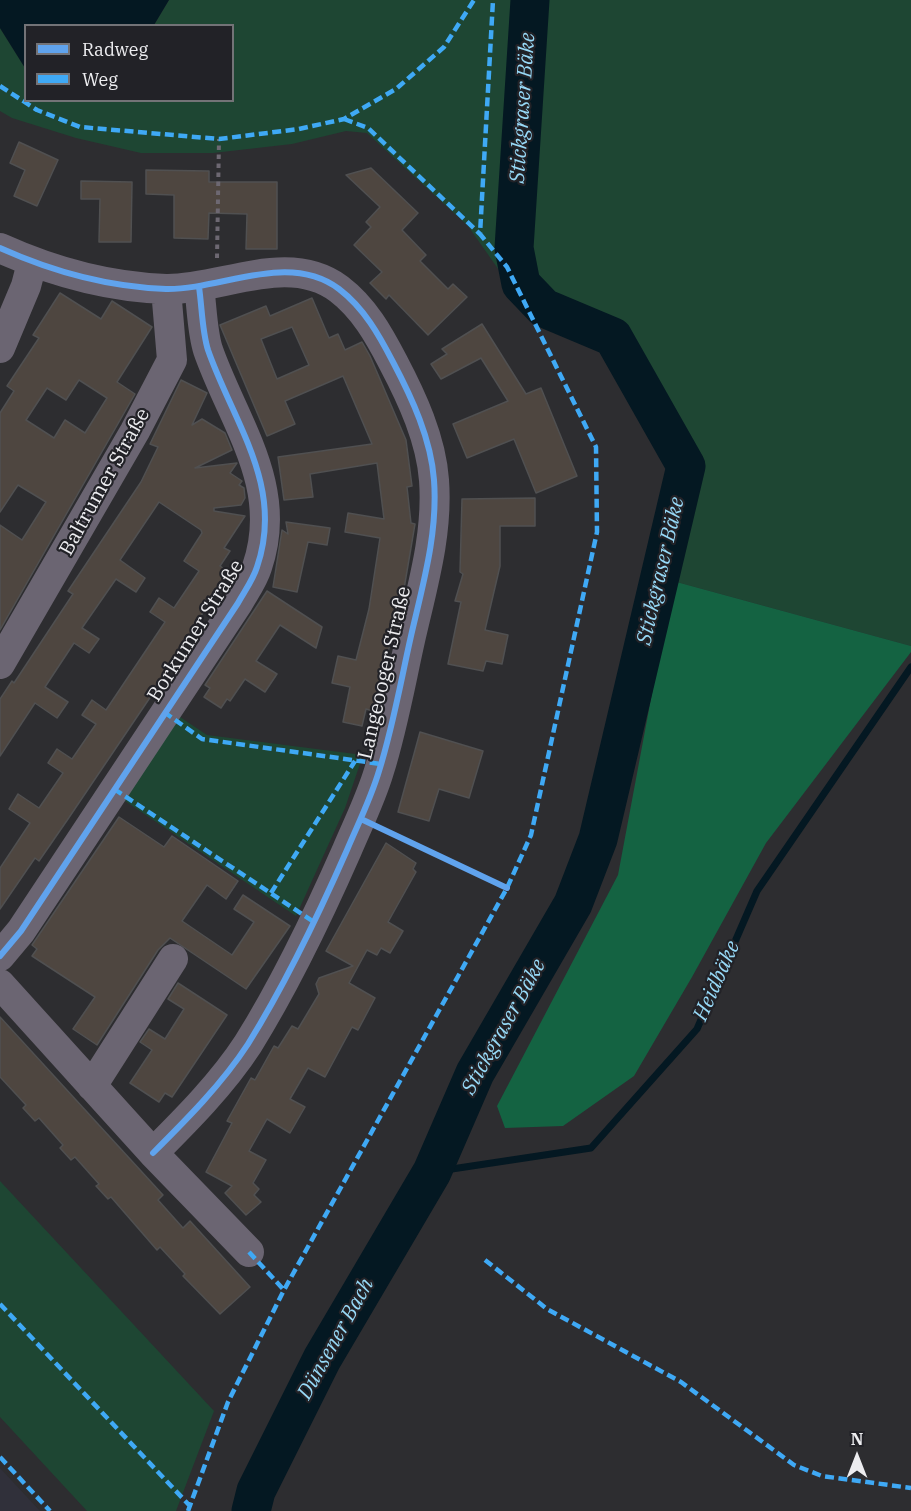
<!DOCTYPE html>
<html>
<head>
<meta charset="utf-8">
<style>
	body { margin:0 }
	#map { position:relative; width:911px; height:1511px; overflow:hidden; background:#2d2d30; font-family:"IBM Plex Serif",serif }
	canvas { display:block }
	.legend { position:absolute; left:24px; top:24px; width:210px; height:78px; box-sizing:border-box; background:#222227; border:2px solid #737377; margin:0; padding:8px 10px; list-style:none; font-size:18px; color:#ededf0 }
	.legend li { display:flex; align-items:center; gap:12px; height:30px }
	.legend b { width:30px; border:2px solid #737377 }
	.north { position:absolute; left:827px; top:1427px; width:60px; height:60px; -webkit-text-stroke:4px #222227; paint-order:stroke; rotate:0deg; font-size:16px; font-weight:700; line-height:24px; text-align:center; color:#ededf0 }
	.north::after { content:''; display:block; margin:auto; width:21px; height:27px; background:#ededf0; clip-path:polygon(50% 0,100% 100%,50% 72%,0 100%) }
</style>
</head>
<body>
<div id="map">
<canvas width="911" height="1511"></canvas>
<ul class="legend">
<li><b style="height:8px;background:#60a3ed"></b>Radweg</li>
<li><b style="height:8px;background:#3fa9f5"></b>Weg</li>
</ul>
<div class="north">N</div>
</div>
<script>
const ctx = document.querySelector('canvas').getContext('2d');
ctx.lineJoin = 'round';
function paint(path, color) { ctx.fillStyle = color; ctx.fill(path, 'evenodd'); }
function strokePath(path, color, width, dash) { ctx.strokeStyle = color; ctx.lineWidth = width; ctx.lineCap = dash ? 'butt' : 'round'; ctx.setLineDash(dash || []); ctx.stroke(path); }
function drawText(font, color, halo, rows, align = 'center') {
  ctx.font = font + ' "IBM Plex Serif",serif'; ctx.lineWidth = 4.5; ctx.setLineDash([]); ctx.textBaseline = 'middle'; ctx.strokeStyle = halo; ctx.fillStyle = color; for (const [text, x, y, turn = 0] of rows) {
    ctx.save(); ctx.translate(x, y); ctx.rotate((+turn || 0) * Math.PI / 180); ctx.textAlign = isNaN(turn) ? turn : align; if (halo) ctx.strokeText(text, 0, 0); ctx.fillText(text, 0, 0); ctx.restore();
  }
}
const built = new Path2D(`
	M0,1468l40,43h-40z`);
const green = new Path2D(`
	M169,0h348l-10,224 4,39 -10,10 -33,-47 -101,-93 -21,-2 -54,13 -79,9h-72l-65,-15 -64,-20 -12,-7v-83l25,40 1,32h206v-74l-78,-1z
	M539,0h372v646l-238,-65 19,-115 -66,-129 -84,-46 -19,-32z
	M180,717l27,18 156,20 -18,53 -49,108 -174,-117z
	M0,1181l214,230 -38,100h-89l-87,-94z`);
const forest = new Path2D(`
	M673,581l238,65v6l-145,191 -74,134 -58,99 -71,50 -58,2 -8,-22 121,-231z`);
const water = new Path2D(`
	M0,0h169l-15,25 -128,1 -1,42 -25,-40z`);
const stream = new Path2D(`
	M432,1172l159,-24 106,-119 60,-138 154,-224`);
const river = new Path2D(`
	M251,1511l5,-20 66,-132 110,-187 43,-99 98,-169 25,-65 88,-373 -73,-129 -69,-29 -23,-24 -7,-36 16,-248`);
const building = new Path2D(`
	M19,142l39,18 -21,46 -23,-10 11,-26 -15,-7z
	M371,168l47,45 -16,17 24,25 -6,6 28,28 5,-5 14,13 -39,38 -39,-40 -3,4 -16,-16 12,-11 -28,-27 17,-18 -5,-5 14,-15 -34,-32z
	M146,170l63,1v11h68v67h-31l1,-35 -38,-1 -1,26 -34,-1v-43l-28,-1z
	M81,181l51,1 -1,60h-32l1,-43h-19z
	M60,293l41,26 11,-18 40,26 -35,55 18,12 -135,236v-105l22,15 24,-38 -28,-17 -18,27v-99l14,-22 -7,-5 32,-48 -6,-3zM79,380l28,18 -22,35 -20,-13 -11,18 -28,-18 21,-32 19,12z
	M312,298l17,40 9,-4 7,16 17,-8 8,14 36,84 6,46 -5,1 4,36 4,1 -11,65 -31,122 -7,-2 -4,17 -19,-4 7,-35 -18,-4 6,-27 18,4 13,-51 11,-71 -35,-6 3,-19 36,6 -7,-56 -67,11 3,23 -29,3 -6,-43 94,-13 -29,-68 -58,25 10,23 -28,12 -47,-111 46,-19 4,10zM292,327l17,38 -32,14 -16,-40z
	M482,324l44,70 15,-6 36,88 -41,17 -22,-54 -47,19 -14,-34 55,-23 -27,-43 -40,21 -10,-15 16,-10 -5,-5z
	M181,380l26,13 -15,32 10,-6 23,14 7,17 -37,18 42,-5 -7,10 12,8 -3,4 5,3 1,10 -4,7 -27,3v3l31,5 -21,32 6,3 -10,15 10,7 -34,50 3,2 -131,194 -29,42 -4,-3 -35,51v-41l30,-45 -21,-14 9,-15 21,14 24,-35 -15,-10 9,-14 15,10 24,-35 -14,-9 10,-15 14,10 59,-88 -15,-10 9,-14 15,10 25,-37 -15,-10 18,-28 -1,-3 -42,-28 -39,58 25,18 -9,14 -20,-13 -34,49 17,11 -10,14 -15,-10 -29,44 23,15 -11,16 -22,-15 -35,53v-57l12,-18 2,2 59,-89 -5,-3 73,-109 17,-35 -8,-3z
	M535,498v28h-35v40l-15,64 23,5 -6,29 -16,-3 -3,10 -35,-7 13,-62 -6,-1 8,-27 -3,-2 2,-73z
	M286,522l44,6 -3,17 -19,-3 -11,50 -24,-5 9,-57 6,4z
	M267,591l55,36 -6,21 -36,-23 -24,36 21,13 -12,18 -20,-13 -15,22 -3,-2 -6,9 -17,-11 6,-9 -5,-3z
	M420,732l63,19 -14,47 -30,-9 -10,32 -31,-9z
	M119,817l45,30 8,-11 66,45 -12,18 -19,-14 -25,36 50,34 22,-33 -20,-13 9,-14 47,31 -44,63 -76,-51 -12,12 -61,95 -24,-16 22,-32 -63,-41 5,-7 -5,-4z
	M386,843l30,20 -3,6 3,3 -28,50 15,9 -13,22 -9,-5 -4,7 -10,-5 -18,33 26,15 -17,32 -6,-3 -27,50 -17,-9 -18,31 15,8 -15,26 -23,-14 -18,32 17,9 -13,23 6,6 -5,6 7,7 -15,13 -21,-22 7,-7 -26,-14 26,-49 -5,-2 24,-43 4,2 19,-34 4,2 14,-22 6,3 21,-35 -3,-10 3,-6 34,-12 -27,-15z
	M178,983l49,32 -55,82 -7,-4 -6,9 -29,-19 22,-33 -12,-8 9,-13 16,10 19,-30 -16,-10z
	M0,1017l163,178 -5,5 25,28 7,-7 60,66 -30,27 -37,-38 2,-2 -25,-27 -3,3 -46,-53 -3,2 -12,-13 3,-2 -24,-27 -4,3 -11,-12 3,-3 -24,-27 -4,3 -12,-13 3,-3 -26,-28z`);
const path = new Path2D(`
	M217,258l2,-119`);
const minor = new Path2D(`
	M0,248c51,23 109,39 166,41 56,1 122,-38 173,0 25,19 40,46 54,73 19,36 38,77 41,118 4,53 -11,104 -23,156 -10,44 -18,91 -32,135 -8,27 -21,53 -32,79 -29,66 -61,133 -99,194 -26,40 -62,76 -95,109
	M0,348l26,-62 6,-23
	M0,664l135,-233 37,-71 -6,-71
	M0,956l21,-25 217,-328c6,-11 15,-23 19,-36 28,-81 -24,-145 -49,-217 -6,-19 -6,-43 -9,-63
	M0,984l153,169 96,99
	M92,1086l81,-127`);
const quiet = new Path2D(`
	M0,86l37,24 43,17 139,12 80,-10 45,-10 52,-30 48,-42 30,-47
	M344,119l24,9 112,106
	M164,712l38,27 179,25
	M114,789l200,133
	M271,893l84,-132
	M249,1252l35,38
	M485,1260l62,49 134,73 113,83 28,11 89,12
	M0,1304l190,202
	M0,1457l50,54
	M188,1511l40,-109 56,-112 223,-402 24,-53 66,-303 -1,-85 -89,-180 -27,-33 13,-234`);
const cycleway = new Path2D(`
	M0,248c51,23 109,39 166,41 56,1 122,-38 173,0 25,19 40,46 54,73 19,36 38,77 41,118 4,53 -11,104 -23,156 -10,44 -18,91 -32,135 -8,27 -21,53 -32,79 -29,66 -61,133 -99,194 -26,40 -62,76 -95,109
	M361,819l146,69
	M0,956l21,-25 217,-328c6,-11 15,-23 19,-36 28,-81 -24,-145 -49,-217 -6,-19 -6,-43 -9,-63`);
const streetNames = [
	["Baltrumer Straße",105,482,-61],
	["Borkumer Straße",196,631,-58],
	["Langeooger Straße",385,673,-77]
];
const waterNames = [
	["Stickgraser Bäke",523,108,-86],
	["Stickgraser Bäke",661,571,-77],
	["Heidbäke",717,981,-66],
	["Stickgraser Bäke",504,1027,-61],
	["Dünsener Bach",336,1339,-61]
];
paint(built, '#30303a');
paint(green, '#1e4633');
paint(forest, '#146342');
paint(water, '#041822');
strokePath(stream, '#041822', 7);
strokePath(river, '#041822', 39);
paint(building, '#4e4640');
strokePath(building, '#505051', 1.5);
strokePath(path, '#6d6872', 4, [4.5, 4.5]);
strokePath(minor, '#6b6572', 30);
strokePath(quiet, '#3fa9f5', 4.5, [9, 4.5]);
strokePath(cycleway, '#60a3ed', 6);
drawText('20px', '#ededf0', '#222227', streetNames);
drawText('italic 21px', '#97d9f7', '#222227', waterNames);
</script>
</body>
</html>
